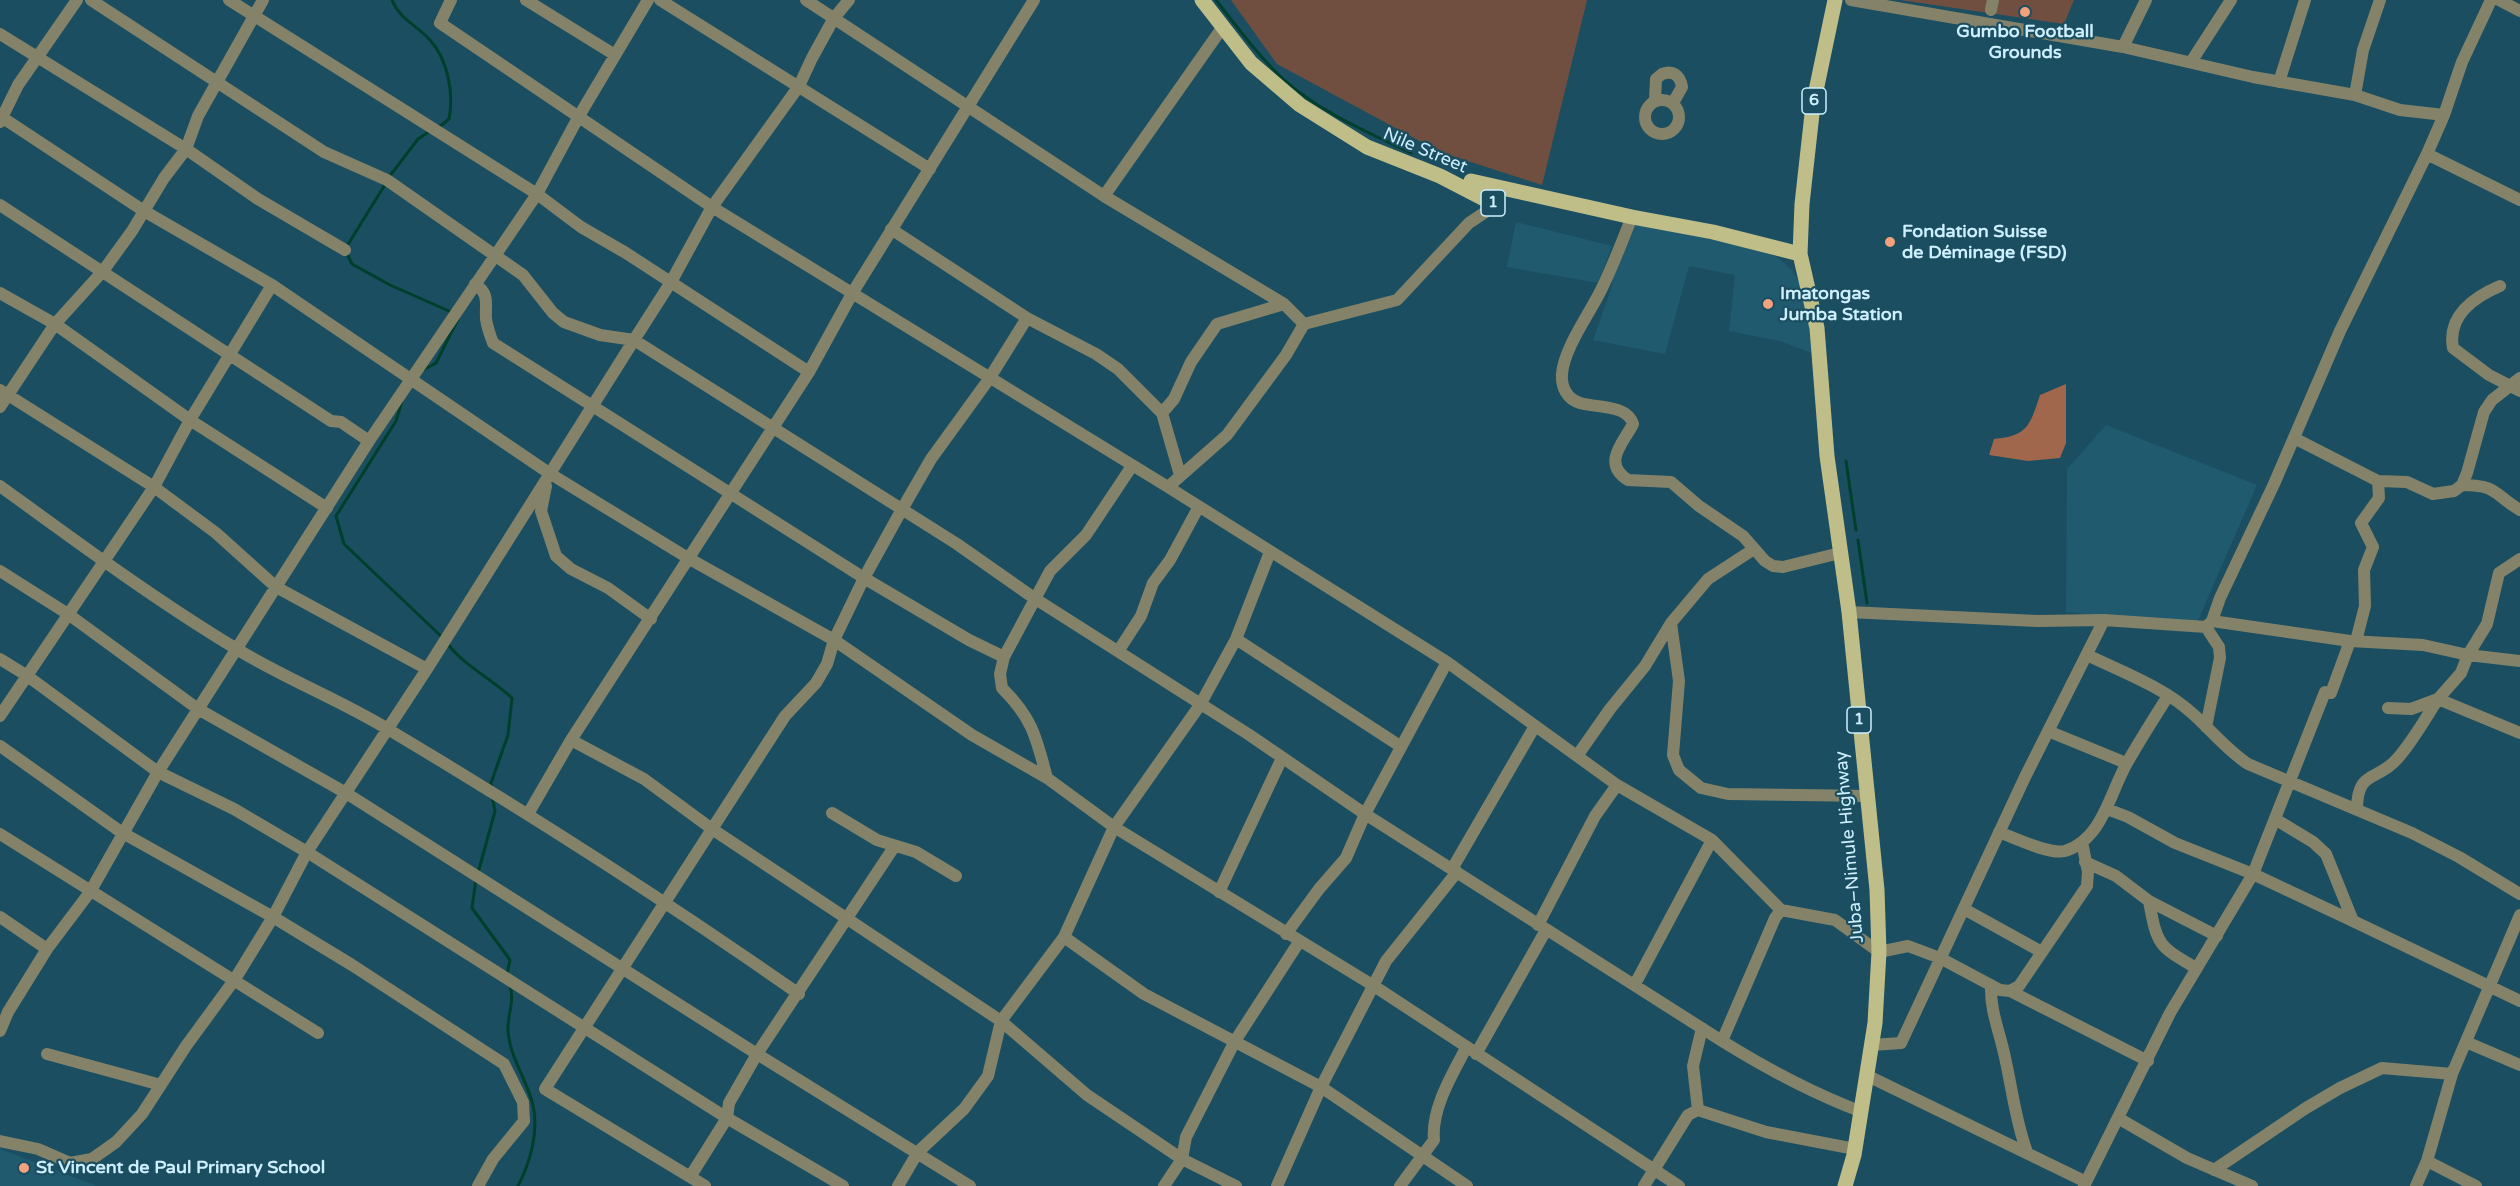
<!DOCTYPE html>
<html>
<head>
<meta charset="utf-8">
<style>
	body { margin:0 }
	canvas { display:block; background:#1a4e60 }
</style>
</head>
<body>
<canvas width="2520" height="1186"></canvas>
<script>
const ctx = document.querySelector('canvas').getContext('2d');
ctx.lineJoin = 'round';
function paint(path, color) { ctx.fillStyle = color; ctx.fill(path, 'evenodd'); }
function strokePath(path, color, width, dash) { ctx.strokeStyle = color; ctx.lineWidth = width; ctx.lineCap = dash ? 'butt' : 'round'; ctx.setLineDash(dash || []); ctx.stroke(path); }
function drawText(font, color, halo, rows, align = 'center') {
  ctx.font = font + ' "Varela Round",sans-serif'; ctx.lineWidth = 4.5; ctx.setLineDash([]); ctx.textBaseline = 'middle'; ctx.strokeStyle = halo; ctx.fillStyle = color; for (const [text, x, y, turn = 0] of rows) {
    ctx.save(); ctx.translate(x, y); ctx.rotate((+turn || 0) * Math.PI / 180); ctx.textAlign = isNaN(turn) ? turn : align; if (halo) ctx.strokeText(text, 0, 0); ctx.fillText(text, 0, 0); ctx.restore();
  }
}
const built = new Path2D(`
	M1627,221l116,24 34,12 15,13 13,22 8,39 -2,22 -31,-12 -51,-10 6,-56 -46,-9 -24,88 -72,-14 17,-48z
	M1516,222l96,24 -14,37 -91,-16z
	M2106,425l151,60 -61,140 -130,-13 1,-143z
	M0,1149l97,37h-97z`);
const green = new Path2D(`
	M1231,0h356l-45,185 -102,-33 -163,-88z
	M1900,0h174l-10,24z`);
const forest = new Path2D(`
	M2066,384v59l-6,15 -32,3 -39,-6 5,-16c34,-3 36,-14 46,-44z`);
const stream = new Path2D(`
	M392,0c8,20 25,25 38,40 18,20 24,53 19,79l-10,8
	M1216,0c21,27 41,54 66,78 36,33 85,54 129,75
	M389,177l29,-38 12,-8
	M347,246l39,-63
	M346,252l6,12 38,21 59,26
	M423,370l13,-7 22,-44
	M402,401l-6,20 -60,95 8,28 99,94
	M1846,461l10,69
	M1858,540l9,63
	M447,643c17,23 44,35 65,55l-4,37 -17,48 1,6
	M478,873l17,-62 -3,-15
	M476,879l-4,29 38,52 -3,14
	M510,986c5,15 -3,30 -2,45 2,27 19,49 25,74 6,27 -3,58 -15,81`);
const minor = new Path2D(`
	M91,0l233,152 63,28 136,95 30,38 11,9 36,13 34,5 323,204 77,54 214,136 117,80 357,227c45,28 90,52 140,71
	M229,0l308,194 44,33 45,26 183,119
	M451,0l-11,23 272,184 456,280
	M526,0l89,55
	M660,0l270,169
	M806,0l298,196 180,108 20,20 93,-24 72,-77 27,-18
	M1851,0l272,47 130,30 102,18 45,15 44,5
	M2499,0l21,11
	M1991,10l2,-10
	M0,34l186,115 72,50 87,51
	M2123,47l23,-47
	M2191,62l40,-62
	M2279,82l26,-82
	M2355,95l8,-45 17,-50
	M1645 117a17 17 0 1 1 34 0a17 17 0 1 1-34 0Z
	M1655,100l1,-21 6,-5c11,-4 18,1 20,13l-9,16
	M0,116l144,95 128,74
	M0,122l18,-37 59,-85
	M2427,154l93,46
	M1104,196l118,-168
	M0,205l331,216 10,1 28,19
	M1632,217c-10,24 -19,49 -31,73 -11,23 -37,58 -39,84 -1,13 5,25 18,29 16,5 47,1 53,21 -9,18 -32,39 -5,56l43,2 28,24 44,30 22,25 8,5 10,1 57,-14
	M891,229l136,89 69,36 22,15 44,44 18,62
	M475,284c15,10 10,19 11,35 1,8 4,16 7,24l371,235 105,62 35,17
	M2500,286c-26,11 -53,30 -47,62l36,27 31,16
	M0,293l55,31 135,96 137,88
	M1304,324l-18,31 -59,80 -59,52 279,175 170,123 95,55 69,70 54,10 44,32 29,-6 32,12 60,32 10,1 9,-5 68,-100 1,-14 -6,-30
	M0,390l154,97 62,46 60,54 151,82
	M0,407l55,-83 48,-53 29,-40 32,-53 22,-29 12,-33 65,-116
	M1162,413l12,-14 17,-37 26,-38 67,-20
	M2294,438l84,43 29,1 26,12 21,-3 8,-6 5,-12 17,-61 8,-12 28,-22
	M2462,485c36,0 31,9 58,25
	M0,486c77,56 154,113 235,162 50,31 106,52 156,83 139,83 275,170 408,263
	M546,486l-5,25 15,45 15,13 37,19 43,31
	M2520,559l-21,14 -12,51 -19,31 -7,18 -23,26 82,34
	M0,571l68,43 130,95 148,84 411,261 213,132
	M1849,612l188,9 67,-1 102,7 6,-6 8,-23 54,-114 66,-153 87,-177 17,-39 18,-53 29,-62
	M2212,621l138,20 73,4 45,10 52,6
	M1671,623l8,58 -6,74 6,15 22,18 27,6 141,2
	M2206,627l13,20 1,11 -14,69
	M1236,639l164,107
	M2356,641l9,-35 -1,-36 9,-23 -12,-24 18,-25 -1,-17
	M1119,650l22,-34 12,-33 17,-23 27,-50
	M2087,655c36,17 76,32 106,59 19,17 34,36 55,50l164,69 47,24 61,37
	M0,659l26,16 132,97 76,37 73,43 420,266 116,68
	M2331,693l19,-52
	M0,716l154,-229 36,-67 82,-135 277,188 139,85 146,82 138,95 75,43 67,49 260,159 305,200
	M2048,731l78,32
	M571,740l73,39 68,50 73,-113 31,-33 11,-19 7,-24 30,-62 37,-67 30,-52 58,-80 38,-61
	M0,746l121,86 152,85 79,48 152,99 19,38 1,19 -31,38 -15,27
	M1577,756l33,-47 35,-43 26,-43 37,-44 46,-30
	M1047,778c-11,-41 -14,-59 -45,-90l-2,-14 4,-17 46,-86 36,-36 46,-69
	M2107,809l21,8 47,26 78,31 100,47
	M2357,810c0,-41 20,-28 40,-51 16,-18 28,-40 41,-60l-27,10 -23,-1
	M832,813l45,27 39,12 40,24
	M528,814l43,-74 238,-368 44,-80 181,-292
	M2275,819l38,23 13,12 27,67 167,80
	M1999,832c15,6 51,23 66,19 38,-12 45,-59 62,-88 13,-23 27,-45 41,-67
	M0,834l318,199
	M2085,862l31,14 33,25 68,35
	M1452,869l83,-143
	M1219,892l63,-134
	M2149,901c8,44 9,45 47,67
	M1964,909l76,42
	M0,917l47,32
	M1538,925l57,-109 22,-31
	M1286,934l33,-45 27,-31 19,-44 82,-152
	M1064,937l80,57 177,93 146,99
	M1635,984l77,-144
	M1991,985c-1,25 8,45 13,68 8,34 11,67 23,99
	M2010,991l138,70
	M0,1031l8,-19 39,-63 43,-57 68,-120 211,-331 168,-247 42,-78 69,-116
	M1722,1041l53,-123 6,-8
	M2466,1042l54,23
	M1872,1045l29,-2 124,-266 79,-157
	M47,1054l114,31
	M1476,1054l70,-124
	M1868,1076l218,106
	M1698,1110l-5,-44 9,-38
	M2118,1118l69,40 65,28
	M0,1141l38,8 32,14 22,-4 24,-17 26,-28 44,-68 49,-67 38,-62 34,-65 120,-183 207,-329 37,-58 41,-75 87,-121 13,-28 22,-40 15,-18
	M2427,1161l49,25
	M2214,1170l92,-62 34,-20 42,-20 70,6
	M690,1177l37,-59 2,-15 28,-49 137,-207
	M705,1186l-160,-97 167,-260 289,192 -13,55 -24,33 -46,43 -20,34
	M1164,1186l18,-27 4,-22 49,-96 64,-99
	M1236,1186l-54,-27 -95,-64 -86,-74 63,-84 50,-110 86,-122 36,-66 34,-87
	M1277,1186l44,-99 65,-126 71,-89
	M1400,1186l34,-46c-3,-31 18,-65 32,-92
	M1644,1186l44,-71 10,-5 68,22 89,17
	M2084,1186l86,-173 83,-139 72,-182
	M2416,1186l11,-25 25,-87 68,-159`);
const major = new Path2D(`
	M1202,0l49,63 49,42 67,42 73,29 56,29 -25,-24 161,36 81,15 87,22
	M1835,0l-22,105 -11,99 -2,50 17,74 10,128 22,156 28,278 2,62 -4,71 -21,132 -9,31`);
const markers = [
	[2025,12,6,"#f1a17c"],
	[1890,242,6,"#f1a17c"],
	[1768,304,6,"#f1a17c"],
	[24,1168,6,"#f1a17c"]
];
const shields = [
	[1814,101,24],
	[1493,203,24],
	[1859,720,24]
];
const shieldNames = [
	["6",1814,101],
	["1",1493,203],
	["1",1859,720]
];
const poiNames = [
	["Gumbo Football",2025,32,"center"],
	["Grounds",2025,53,"center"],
	["Fondation Suisse",1902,232],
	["de Déminage (FSD)",1902,253],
	["Imatongas",1780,294],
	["Jumba Station",1780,315],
	["St Vincent de Paul Primary School",36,1168]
];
const streetNames = [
	["Nile Street",1425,151,23],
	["Juba–Nimule Highway",1850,847,-95]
];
paint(built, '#205a6f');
paint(green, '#714f40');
paint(forest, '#a0674c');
strokePath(stream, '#003f2c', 3);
strokePath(minor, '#848369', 12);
strokePath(major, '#c0be88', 15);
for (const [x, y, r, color] of markers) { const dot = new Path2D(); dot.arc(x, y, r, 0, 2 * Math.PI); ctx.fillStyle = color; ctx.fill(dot); strokePath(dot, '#1a4e60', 2); }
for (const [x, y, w] of shields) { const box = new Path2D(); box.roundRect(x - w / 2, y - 13, w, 26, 4.5); ctx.fillStyle = '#1a4e60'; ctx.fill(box); strokePath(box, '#cdeffe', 1.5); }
drawText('bold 16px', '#cdeffe', null, shieldNames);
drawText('bold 18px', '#cdeffe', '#1a4e60', poiNames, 'left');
drawText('18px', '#cdeffe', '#1a4e60', streetNames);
</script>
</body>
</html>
